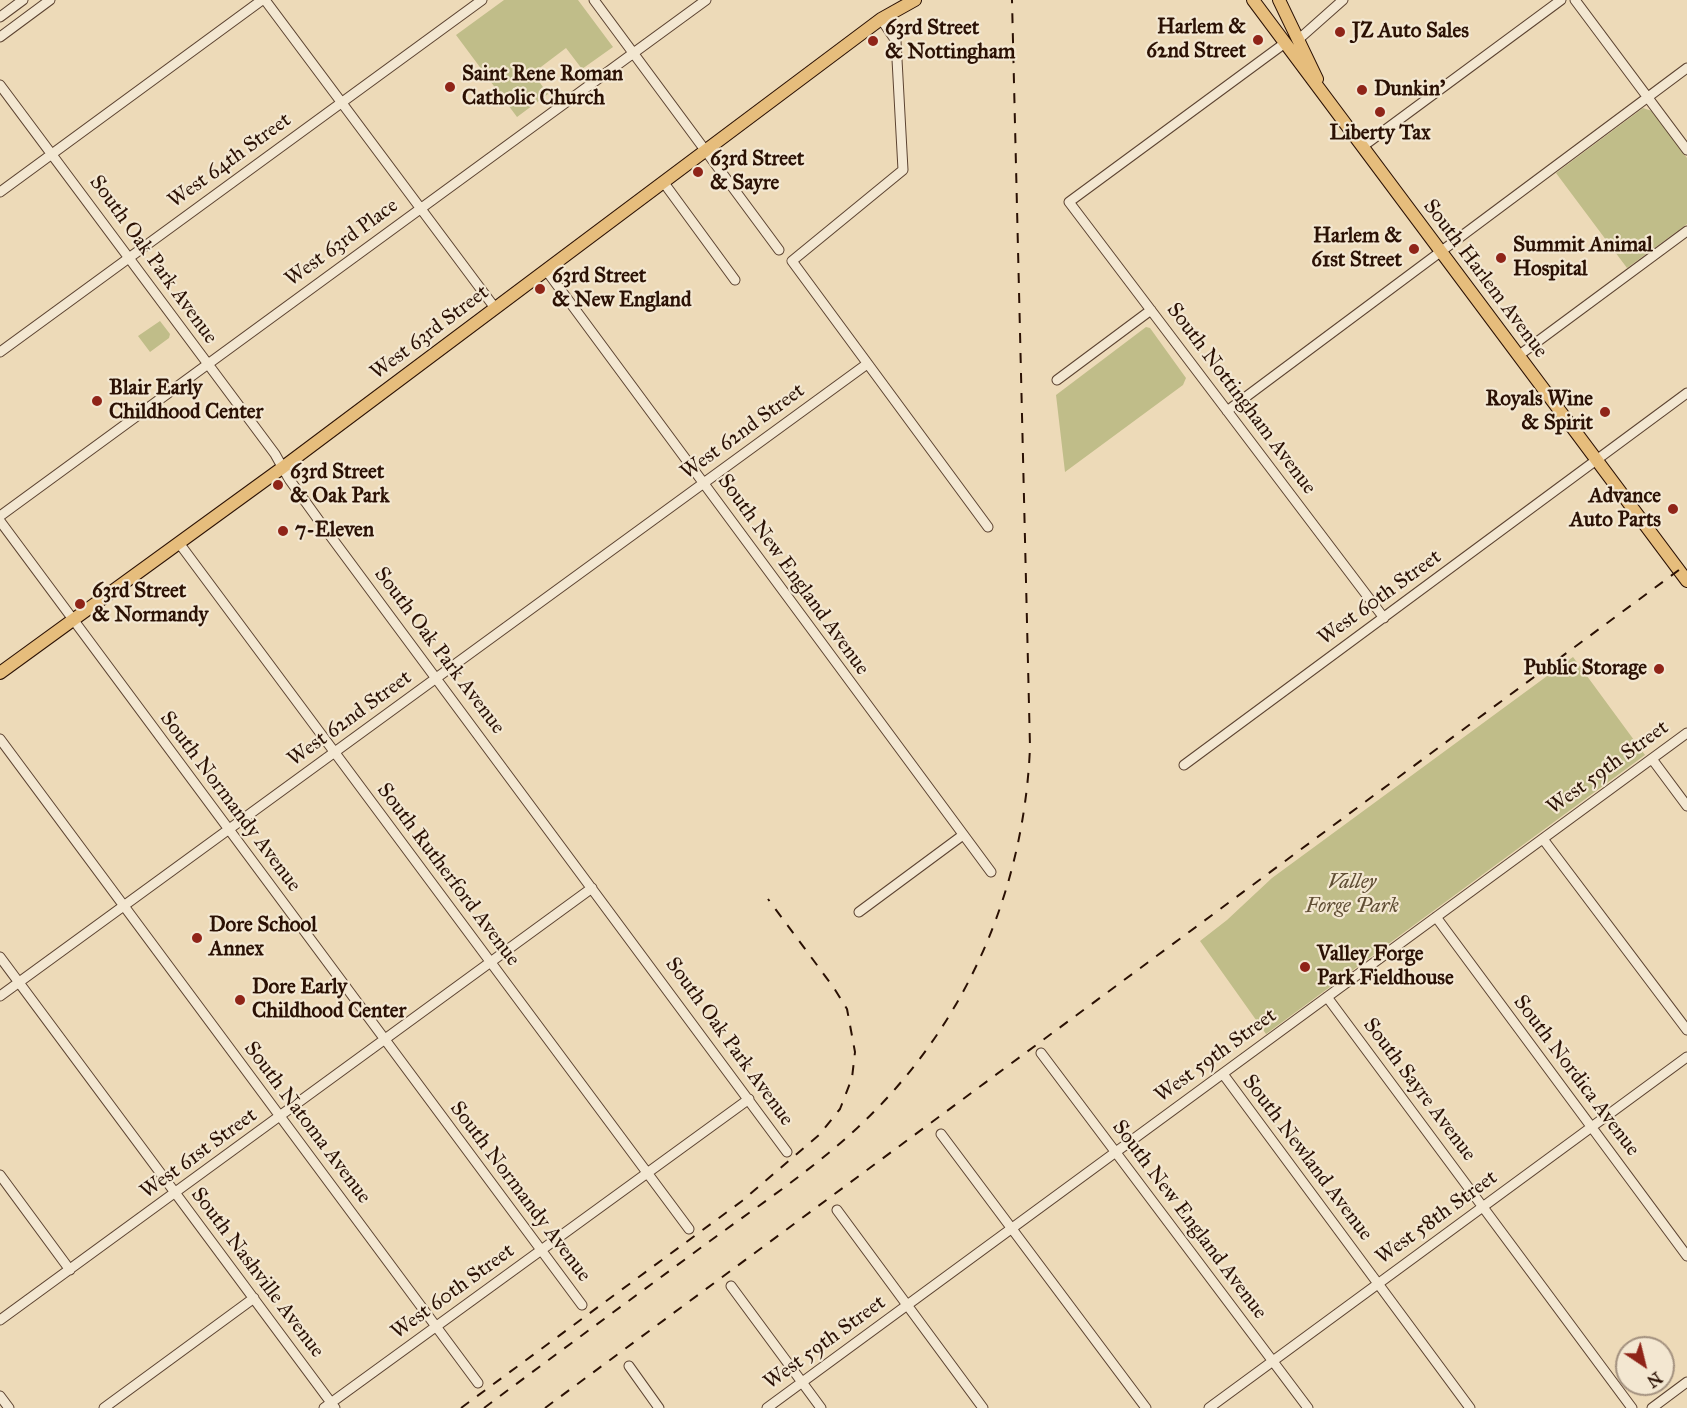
<!DOCTYPE html>
<html>
<head>
<meta charset="utf-8">
<style>
	body { margin:0 }
	#map { position:relative; width:1687px; height:1408px; overflow:hidden; background:#eddab8; font-family:"IM FELL Great Primer",serif }
	canvas { display:block }
	.north { position:absolute; left:1615px; top:1336px; width:60px; height:60px; box-sizing:border-box; background:#f3e7d1; border:2px solid #a3917f; border-radius:50%; rotate:145deg; font-size:16px; font-weight:700; line-height:24px; text-align:center; color:#2b1104 }
	.north::after { content:''; display:block; margin:auto; width:21px; height:27px; background:#8f2418; clip-path:polygon(50% 0,100% 100%,50% 72%,0 100%) }
</style>
</head>
<body>
<div id="map">
<canvas width="1687" height="1408"></canvas>
<div class="north">N</div>
</div>
<script>
const ctx = document.querySelector('canvas').getContext('2d');
ctx.lineJoin = 'round';
function paint(path, color) { ctx.fillStyle = color; ctx.fill(path, 'evenodd'); }
function strokePath(path, color, width, dash) { ctx.strokeStyle = color; ctx.lineWidth = width; ctx.lineCap = dash ? 'butt' : 'round'; ctx.setLineDash(dash || []); ctx.stroke(path); }
function drawText(font, color, halo, rows, align = 'center') {
  ctx.font = font + ' "IM FELL Great Primer",serif'; ctx.lineWidth = 4.5; ctx.setLineDash([]); ctx.textBaseline = 'middle'; ctx.strokeStyle = halo; ctx.fillStyle = color; for (const [text, x, y, turn = 0] of rows) {
    ctx.save(); ctx.translate(x, y); ctx.rotate((+turn || 0) * Math.PI / 180); ctx.textAlign = isNaN(turn) ? turn : align; if (halo) ctx.strokeText(text, 0, 0); ctx.fillText(text, 0, 0); ctx.restore();
  }
}
const green = new Path2D(`
	M504,0h74l35,47 -31,22 -16,-21 -33,25 15,21 -31,23 -61,-82z
	M1643,108l9,3 35,47v66l-60,44 -71,-95z
	M160,321l10,13 -1,4 -19,14 -12,-16z
	M1146,327l4,1 36,50 -3,7 -118,87 -9,-77z
	M1573,657l72,98 -379,279 -66,-93 27,-21 45,-42z`);
const minor = new Path2D(`
	M265,0l230,308
	M594,0l185,250
	M1575,0l112,150
	M0,17l23,-17
	M881,19l15,22 7,129 -111,91 196,266
	M0,37l50,-37
	M1299,39l44,-39
	M1285,43l-216,159 315,416
	M0,85l275,369 14,25 31,43 467,630
	M1362,147l199,-147
	M664,183l71,97
	M0,192l262,-192
	M546,270l445,602
	M0,352l482,-352
	M1518,356l169,-125
	M1057,380l94,-70
	M1227,411l460,-343
	M0,516l706,-516
	M0,521l582,784
	M179,543l510,686
	M0,739l478,644
	M1652,759l35,47
	M1184,765l503,-372
	M1543,839l144,191
	M859,912l104,-77
	M1436,917l251,339
	M0,957l335,451
	M0,996l867,-632
	M1327,997l305,411
	M1041,1053l267,355
	M1223,1074l247,334
	M941,1134l205,274
	M0,1175l70,95
	M837,1210l146,198
	M731,1286l90,122
	M0,1320l592,-432
	M629,1366l30,42
	M0,1396l9,12
	M104,1408l150,-110
	M324,1408l425,-309
	M767,1408l920,-675
	M1209,1408l478,-351
	M1652,1408l35,-26`);
const major = new Path2D(`
	M1253,0l434,581
	M1279,0l38,79
	M0,673l282,-205 599,-449 34,-19`);
const rail = new Path2D(`
	M461,1408l281,-207 77,-66 21,-26 12,-31 3,-26 -8,-43 -13,-21 -66,-89
	M484,1408c75,-56 150,-111 226,-167 48,-35 99,-69 144,-110 109,-100 170,-237 176,-384l-18,-747
	M545,1408l1142,-844`);
const markers = [
	[1340,32,6,"#8f2418"],
	[1258,40,6,"#8f2418"],
	[873,41,6,"#8f2418"],
	[450,87,6,"#8f2418"],
	[1362,90,6,"#8f2418"],
	[1380,112,6,"#8f2418"],
	[698,172,6,"#8f2418"],
	[1414,249,6,"#8f2418"],
	[1501,258,6,"#8f2418"],
	[540,289,6,"#8f2418"],
	[97,401,6,"#8f2418"],
	[1605,412,6,"#8f2418"],
	[278,485,6,"#8f2418"],
	[1673,509,6,"#8f2418"],
	[283,531,6,"#8f2418"],
	[80,604,6,"#8f2418"],
	[1659,669,6,"#8f2418"],
	[197,938,6,"#8f2418"],
	[1305,967,6,"#8f2418"],
	[240,1000,6,"#8f2418"]
];
const poiNames = [
	["Harlem &",1246,28,"right"],
	["62nd Street",1246,52,"right"],
	["63rd Street",885,29],
	["& Nottingham",885,53],
	["JZ Auto Sales",1352,32],
	["Saint Rene Roman",462,75],
	["Catholic Church",462,99],
	["Dunkin'",1374,90],
	["Liberty Tax",1380,134,"center"],
	["63rd Street",710,160],
	["& Sayre",710,184],
	["Harlem &",1402,237,"right"],
	["61st Street",1402,261,"right"],
	["Summit Animal",1513,246],
	["Hospital",1513,270],
	["63rd Street",552,277],
	["& New England",552,301],
	["Blair Early",109,389],
	["Childhood Center",109,413],
	["Royals Wine",1593,400,"right"],
	["& Spirit",1593,424,"right"],
	["63rd Street",290,473],
	["& Oak Park",290,497],
	["Advance",1661,497,"right"],
	["Auto Parts",1661,521,"right"],
	["7-Eleven",295,531],
	["63rd Street",92,592],
	["& Normandy",92,616],
	["Public Storage",1647,669,"right"],
	["Dore School",209,926],
	["Annex",209,950],
	["Valley Forge",1317,955],
	["Park Fieldhouse",1317,979],
	["Dore Early",252,988],
	["Childhood Center",252,1012]
];
const streetNames = [
	["West 64th Street",230,161,-36],
	["West 63rd Place",342,243,-36],
	["South Oak Park Avenue",153,260,54],
	["South Harlem Avenue",1485,279,53],
	["West 63rd Street",430,333,-37],
	["South Nottingham Avenue",1241,399,53],
	["West 62nd Street",743,432,-36],
	["South New England Avenue",793,575,54],
	["West 60th Street",1380,598,-36],
	["South Oak Park Avenue",439,651,53],
	["West 62nd Street",350,719,-36],
	["West 59th Street",1608,768,-36],
	["South Normandy Avenue",230,802,53],
	["South Rutherford Avenue",448,875,53],
	["South Oak Park Avenue",729,1042,54],
	["West 59th Street",1216,1056,-36],
	["South Nordica Avenue",1576,1076,53],
	["South Sayre Avenue",1419,1090,53],
	["South Natoma Avenue",307,1123,53],
	["West 61st Street",199,1154,-36],
	["South Newland Avenue",1307,1158,53],
	["South Normandy Avenue",520,1192,53],
	["West 58th Street",1437,1218,-36],
	["South New England Avenue",1189,1220,53],
	["South Nashville Avenue",257,1273,53],
	["West 60th Street",453,1292,-36],
	["West 59th Street",825,1343,-36]
];
const parkNames = [
	["Valley",1352,883],
	["Forge Park",1352,907]
];
paint(green, '#c0bd89');
strokePath(minor, '#5c4331', 11);
strokePath(major, '#2b1104', 14);
strokePath(minor, '#f3e7d1', 9);
strokePath(major, '#e6bd7c', 12);
strokePath(rail, '#2b1104', 2, [10, 10]);
for (const [x, y, r, color] of markers) { const dot = new Path2D(); dot.arc(x, y, r, 0, 2 * Math.PI); ctx.fillStyle = color; ctx.fill(dot); strokePath(dot, '#f3e7d1', 2); }
drawText('bold 21px', '#2b1104', '#f3e7d1', poiNames, 'left');
drawText('21px', '#2b1104', '#f3e7d1', streetNames);
drawText('italic 21px', '#5f4d33', '#f3e7d1', parkNames);
</script>
</body>
</html>
